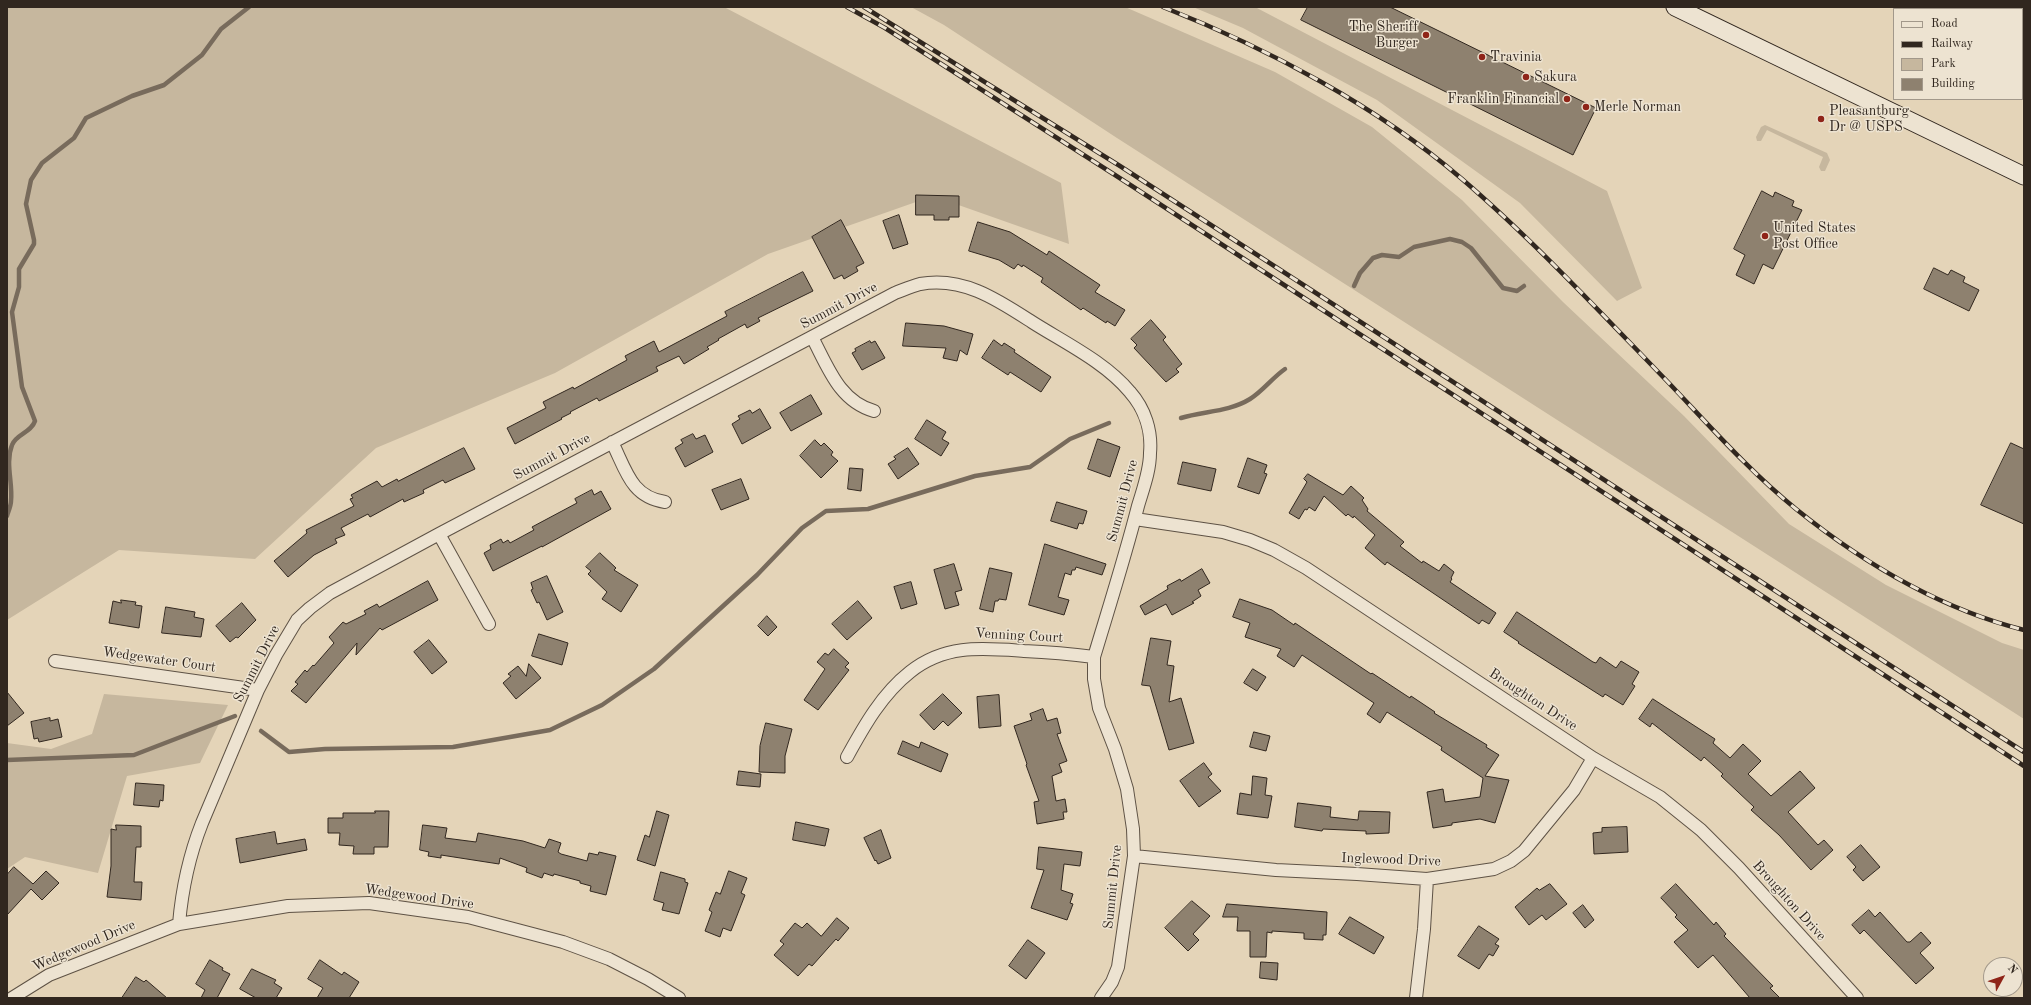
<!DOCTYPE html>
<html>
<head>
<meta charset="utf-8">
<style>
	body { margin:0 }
	#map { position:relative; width:2031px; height:1005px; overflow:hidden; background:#e4d4b8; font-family:"Old Standard TT",serif }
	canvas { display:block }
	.frame { position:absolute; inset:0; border:8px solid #31271f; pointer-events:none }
	.legend { position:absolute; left:1893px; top:8px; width:130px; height:92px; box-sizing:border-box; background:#ede3d1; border:1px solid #a2988a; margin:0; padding:5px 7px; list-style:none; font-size:12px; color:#31271f }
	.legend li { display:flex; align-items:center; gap:8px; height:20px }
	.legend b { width:20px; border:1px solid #a2988a }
	.north { position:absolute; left:1983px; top:957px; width:40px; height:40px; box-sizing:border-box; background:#ede3d1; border:1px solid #a2988a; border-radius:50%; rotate:50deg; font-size:11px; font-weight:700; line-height:16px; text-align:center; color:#31271f }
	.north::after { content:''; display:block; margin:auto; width:14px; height:18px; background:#8f2418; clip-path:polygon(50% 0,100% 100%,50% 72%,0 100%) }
</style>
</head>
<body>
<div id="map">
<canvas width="2031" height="1005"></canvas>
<div class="frame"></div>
<ul class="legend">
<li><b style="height:5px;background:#ede3d1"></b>Road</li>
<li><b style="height:5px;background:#31271f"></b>Railway</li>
<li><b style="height:11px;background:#c6b79e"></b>Park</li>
<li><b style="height:11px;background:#8e816f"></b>Building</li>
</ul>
<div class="north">N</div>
</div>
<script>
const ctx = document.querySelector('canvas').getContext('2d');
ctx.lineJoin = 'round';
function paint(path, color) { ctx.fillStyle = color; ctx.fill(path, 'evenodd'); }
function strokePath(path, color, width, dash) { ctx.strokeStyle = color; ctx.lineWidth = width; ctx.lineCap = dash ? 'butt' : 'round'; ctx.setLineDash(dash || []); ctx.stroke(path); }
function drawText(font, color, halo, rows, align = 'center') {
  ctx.font = font + ' "Old Standard TT",serif'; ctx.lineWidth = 3; ctx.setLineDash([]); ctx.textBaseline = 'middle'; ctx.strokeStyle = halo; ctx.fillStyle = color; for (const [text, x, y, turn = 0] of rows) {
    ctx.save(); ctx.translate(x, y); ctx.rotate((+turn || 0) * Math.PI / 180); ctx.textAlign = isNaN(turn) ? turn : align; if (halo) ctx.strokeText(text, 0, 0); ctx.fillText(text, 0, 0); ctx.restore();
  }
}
const green = new Path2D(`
	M7,7h717l337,176 8,61 -136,-48 -165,58 -213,119 -179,75 -121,111 -136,-9 -112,70z
	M911,7h214l150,65 97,55 90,73 101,102 121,114 105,108 97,61 116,58 22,7v69l-907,-581 -173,-113z
	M1193,7h62l352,184 35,97 -25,13 -97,-98 -143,-103 -134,-72z
	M1765,125l62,28 3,7 -5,11h-4l-2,-4 4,-10 -56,-27 -6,11h-4l-1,-4 5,-10z
	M104,694l124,11 -28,58 -73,13 -29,97 -73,-16 -18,12v-126l44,6 41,-15z`);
const stream = new Path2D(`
	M1354,286l6,-13 13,-15 9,-3 17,2 15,-10 36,-8 12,3 9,6 32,40 14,3 7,-5
	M1181,418c22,-7 48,-6 69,-19 13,-8 22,-21 35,-30
	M7,516c1,-4 4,-10 4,-15 2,-18 -6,-38 1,-56 4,-11 19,-12 23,-24l-13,-34 -10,-75 7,-25v-18l15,-25v-4l-8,-36 5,-24 11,-17 32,-25 12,-20 46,-22 32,-11 38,-30 19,-26 28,-22
	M261,731l28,21 36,-3 128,-2 97,-17 52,-25 52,-36 103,-94 45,-47 24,-17 42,-2 107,-33 55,-9 40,-28 39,-16
	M7,760l127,-5 101,-39`);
const building = new Path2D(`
	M1308,7h82l206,101 -23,47 -272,-135z
	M1762,191l11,6 2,-5 19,9 -2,5 10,4 -29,59 -10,-5 -9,20 -18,-9 9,-20 -11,-6z
	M916,195l43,1v21h-10v3h-15v-5h-18z
	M899,215l9,29 -15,5 -10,-28z
	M841,220l23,43 -8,4 2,4 -14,8 -2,-4 -8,4 -22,-42z
	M978,222l32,10 37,23 2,-4 51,34 -5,7 30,18 -10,16 -8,-5 -1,2 -23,-15 -2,2 -40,-28 2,-4 -20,-13 -1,2 -4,-3 -4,5 -15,-9 -30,-9z
	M1934,268l14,7 3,-5 14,7 -2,5 16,8 -10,21 -45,-22z
	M803,272l10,19 -55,27 2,3 -13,7 -2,-4 -27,15 1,1 -12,7 2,2 -25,15 -5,-8 -23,11 2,4 -59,30 -2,-3 -27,14 1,1 -10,5 1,1 -47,25 -8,-16 39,-20 -3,-6 30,-15 1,2 53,-29 -2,-4 29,-15 5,11 68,-36 -2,-4z
	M1151,320l15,17 -3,3 19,24 -6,5 3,3 -13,10 -32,-34 3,-3 -6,-6z
	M906,323l38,3 29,8 -6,21 -7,-5 -3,11 -14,-3 3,-10 -43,-2z
	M994,340l8,6 2,-3 11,7 -1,2 37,25 -10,15 -31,-20 -2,3 -26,-17z
	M870,341l1,2 4,-2 10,17 -23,12 -10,-17 4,-2 -1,-2z
	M811,395l11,19 -31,17 -11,-18z
	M760,409l11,19 -29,16 -10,-20 8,-5 -2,-3 12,-6 2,3z
	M927,420l19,12 -4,7 7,4 -8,13 -26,-17z
	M693,434l3,5 9,-4 8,17 -28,15 -10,-19 8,-5 -2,-3z
	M1098,439l22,8 -10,30 -22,-8z
	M815,440l6,6 3,-3 9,9 -2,3 7,6 -17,17 -21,-22z
	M2011,443l13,6v75l-43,-19z
	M464,448l11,21 -30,14 -2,-3 -20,10 1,3 -20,9 -1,-3 -33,18 -2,-3 -27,14 4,7 -10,4 2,4 -23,12 -26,22 -14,-16 33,-28 -1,-3 48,-24 -4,-7 3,-1 -2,-3 26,-14 5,6 15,-8 1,2z
	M908,448l11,16 -21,15 -10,-15 8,-5 -2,-2z
	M1248,458l19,7 -3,8 3,1 -8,20 -21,-7z
	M1183,462l33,7 -5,22 -33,-7z
	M850,468l13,1 -2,22 -13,-2z
	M1308,474l35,21 8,-9 13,12 -2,2 6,9 -1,2 37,31 -4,4 22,17 1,-2 16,10 5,-7 10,8 -3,6 1,1 -2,3 46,31 -7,11 -7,-4 -3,4 -92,-62 -2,3 -20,-17 10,-13 -21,-19 -1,2 -5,-4 -2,2 -22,-20 -9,15 -6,-4 -2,3 -2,-1 -6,10 -10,-6 18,-31 -3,-3z
	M741,479l8,20 -28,11 -9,-20z
	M592,490l2,5 7,-4 10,18 -69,38v-1l-49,25 -9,-18 7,-4 -1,-4 11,-6 2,4 5,-3 2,3 24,-13 -2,-3 45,-24 -2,-4z
	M1057,502l30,9 -4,13 -4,-1 -2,6 -26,-8z
	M1045,544l61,20 -4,11 -26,-8 -1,3h-3l-1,5 -6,-2 -7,24 11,3 -5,15 -35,-10z
	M600,553l16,15 -2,2 24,15 -17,27 -19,-13 5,-7 -19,-18 3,-3 -5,-4z
	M954,564l8,26 -7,2 4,13 -14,4 -11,-39z
	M990,568l22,5 -6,27 -7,-1 -1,2h-3l-2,11 -13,-3z
	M1202,569l8,14 -12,7 3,6 -9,6 2,1 -22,12 -6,-11 -21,11 -5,-9 28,-17 -1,-3 13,-7 1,2z
	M547,576l16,36 -16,8 -8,-18 -2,1 -6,-13 2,-1 -2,-6z
	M428,581l10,19 -56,30 -2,-2 -24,27 1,-12 -51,60 -15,-12 7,-7 -3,-2 10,-12 2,2 6,-7 1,1 20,-23 -5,-6 14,-15 3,2 20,-10 -2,-3 13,-7 2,3z
	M911,582l6,22 -16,5 -7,-22z
	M1240,599l32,11 22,15 1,-2 76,51 1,-1 38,25 1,-2 24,16 -1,1 53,32 -1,2 13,8 -14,21 24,4 -14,43 -15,-4 -28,4v2l-19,3 -6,-36 16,-3 2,13 35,-5 3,-19 -42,-28 1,-3 -55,-35 -7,11 -13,-9 7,-11 -72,-48 -8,12 -17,-11 4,-7 -36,-12 5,-14 -17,-6z
	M121,600l15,2 -1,3 7,1 -3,22 -30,-5 4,-22 8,2z
	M858,601l14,17 -25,22 -15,-16z
	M242,603l14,17 -18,18 -2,-1 -6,5 -14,-16z
	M166,607l29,5 -1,5 10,2 -3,18 -39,-4z
	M1517,612l76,50 3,1 4,-6 16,11 5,-7 18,11 -7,12 3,2 -12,19 -18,-11 -2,3 -85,-54 1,-1 -15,-10z
	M767,616l10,11 -9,9 -10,-10z
	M539,634l29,9 -6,22 -30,-9z
	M1151,638l20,3 -4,24 7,1 -5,36 12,-4 13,45 -25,7 -19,-64 -8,-1z
	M429,640l18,22 -15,12 -18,-22z
	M834,649l15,14 -4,4 4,3 -31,40 -14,-10 21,-31 -8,-7 8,-9 3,2z
	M529,664l12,14 -25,21 -13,-16 8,-7 -3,-2 10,-8 8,10z
	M1253,669l13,8 -9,14 -13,-8z
	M7,692l17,21 -17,13z
	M943,694l19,19 -14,13 -5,-5 -9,9 -14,-15z
	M999,695l2,31 -22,2 -2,-31z
	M1653,699l62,40 -2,4 17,15 13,-14 18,17 -13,13 23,22 29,-25 15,17 -27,24 30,33 6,-5 9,10 -22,20 -32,-35 -28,-25 3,-3 -33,-31 2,-2 -19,-17 -3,4 -49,-38 -2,4 -11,-8z
	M1043,709l4,12 10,-3 4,15 -4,1 10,27 -8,3 3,8 -10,4 4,25 9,-2 2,13h-4l1,7 -27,5 -3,-22 5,-1 -13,-36 1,-1 -13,-38 18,-6 -2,-6z
	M50,718v3l8,-2 4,18 -23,5 -1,-4 -4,1 -3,-17z
	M766,723l26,6 -7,27v17l-26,-1 1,-26z
	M1254,732l16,4 -4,15 -16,-4z
	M903,741l16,7 2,-6 27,12 -7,18 -43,-18z
	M1204,763l8,11 -4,3 13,14 -22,16 -19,-26z
	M739,771l22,3 -1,13 -23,-2z
	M1253,776l14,2 -2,17 7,1 -4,22 -31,-4 3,-21 11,2z
	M136,783l28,2 -1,16 -3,-1 -1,7 -25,-2z
	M1298,803l33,4 -1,10 28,3 1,-9 31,1 -1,21 -23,1v-3l-43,-2 -1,2 -27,-4z
	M375,811h14l-1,36h-14v7h-21l1,-8 -15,-1 1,-12h-12v-15h15v-5h32z
	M657,811l12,4 -14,51 -18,-6 8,-25 4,2z
	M796,822l33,7 -4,17 -32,-6z
	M116,825l25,1v21h-5l-2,35h8l-1,18 -34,-3 4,-31v-37l5,1z
	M423,825l24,3 -2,10 31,4 2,-9 45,8 22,7 4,-9 12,4 -3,9 3,2 26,7 2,-8 9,2 1,-3 17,4 -10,39 -16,-4 1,-5 -11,-3v-2l-26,-7 -1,2 -9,-3 -2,5 -16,-6 1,-4 -27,-10 -1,6 -58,-9v3l-13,-2 1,-4 -9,-2z
	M1627,827l1,25 -34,2 -1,-21 9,-1v-4z
	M881,830l10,28 -13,6 -2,-4 -1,1 -11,-23z
	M275,832l2,12 28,-5 2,11 -67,13 -4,-24z
	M1861,845l19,22 -17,14 -10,-11 3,-3 -9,-10z
	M1039,847l43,5 -2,14 -16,-2 -3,26 12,4 -3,9 3,1 -6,16 -36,-12 13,-38 -7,-1z
	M14,867l19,17 13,-13 13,12 -17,17 -11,-11 -24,26v-40z
	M729,871l18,7 -6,15 4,2 -14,36 -8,-3 -3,9 -15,-6 7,-19 -3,-2 7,-18 4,2z
	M661,872l24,7v3l3,1 -9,31 -17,-4 2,-7 -10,-3z
	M1550,884l17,20 -21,16 -4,-5 -13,10 -14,-18 22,-19 2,2z
	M1676,884l38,41 2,-3 10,12 -2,2 49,50 -3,2 10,10h-30l-37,-43 -15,13 -24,-26 14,-12 -13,-13 2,-2 -16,-17z
	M1192,901l18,15 -17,18 6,6 -11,11 -23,-23z
	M1227,904l100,8 -1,23h-3v5l-19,-1v-6l-32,-2v2l-5,-1 -1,25h-16v-26h-13l1,-14h-15z
	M1583,905l11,15 -9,8 -12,-15z
	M1869,910l6,7 5,-5 27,30h3l11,-10 10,11 -11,10 14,15 -18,16 -52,-54 -4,4 -8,-9z
	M1350,917l34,20 -10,17 -35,-20z
	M837,918l12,10 -11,13 -2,-2 -24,27 -3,-2 -11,12 -24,-21 10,-11 -4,-3 15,-18 7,5 5,-5 14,13z
	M1479,926l20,13 -4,5 4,2 -6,10 -4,-2 -10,15 -21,-13z
	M1028,940l17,13 -19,26 -17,-13z
	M210,960l13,8 -1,2 8,4 -13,24h-16l4,-8 -9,-6z
	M320,960l22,15 2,-3 15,10 -10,16h-32l6,-10 -15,-9z
	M1261,962l17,1 -1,17 -17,-2z
	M252,969l24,11 -2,3 8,5 -6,10h-20l-16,-9z
	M136,977l8,5 2,-2 21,18h-45z`);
const street = new Path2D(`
	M812,337c16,30 27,64 62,74
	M612,442c14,28 19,55 53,60
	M1135,519l88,13 27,8 24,10 32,18 287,190 67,39 41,33 38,38 118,130
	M439,534l50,90
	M55,661l203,29
	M847,757c17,-31 35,-63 63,-85 35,-28 72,-24 114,-21 23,1 47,3 70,6
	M1134,856l142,14 81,4 70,5 67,-10 17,-8 13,-10 50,-61 19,-32
	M179,924c3,-35 10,-68 23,-101l56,-133 18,-35 21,-35 13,-12 20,-15 109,-59 456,-241c8,-3 17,-7 25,-9 43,-8 78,16 112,38 33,21 73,40 98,70 15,17 22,39 20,61 0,18 -7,36 -12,53 -13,51 -29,101 -44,151v22l5,29 16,41 12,40 6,40 1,27 -16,111 -6,15 -11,16
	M12,998l37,-23 130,-51 109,-18 81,-3 99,14 95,25 46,17 39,20 31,19
	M1416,998l8,-69 3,-50`);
const secondary = new Path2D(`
	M1675,7l349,169`);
const rail = new Path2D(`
	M847,7l38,21 230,147 909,591
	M864,7l256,159 904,586
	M1163,7c104,41 214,99 299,172 72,62 138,133 204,201 42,44 83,91 130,129 67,54 145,100 228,121`);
const markers = [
	[1426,35,4,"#8f2418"],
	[1482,57,4,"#8f2418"],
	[1526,77,4,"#8f2418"],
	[1567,99,4,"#8f2418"],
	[1586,107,4,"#8f2418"],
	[1821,119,4,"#8f2418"],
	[1765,236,4,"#8f2418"]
];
const poiNames = [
	["The Sheriff",1418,27,"right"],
	["Burger",1418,43,"right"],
	["Travinia",1490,57],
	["Sakura",1534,77],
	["Franklin Financial",1559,99,"right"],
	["Merle Norman",1594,107],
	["Pleasantburg",1829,111],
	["Dr @ USPS",1829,127],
	["United States",1773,228],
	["Post Office",1773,244]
];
const streetNames = [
	["Summit Drive",839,306,-28],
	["Summit Drive",552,457,-28],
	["Summit Drive",1123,501,-75],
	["Venning Court",1019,636,3],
	["Wedgewater Court",159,660,8],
	["Summit Drive",257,664,-63],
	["Broughton Drive",1533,700,33],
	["Inglewood Drive",1391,860,2],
	["Summit Drive",1113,887,-84],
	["Wedgewood Drive",419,897,8],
	["Broughton Drive",1789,901,48],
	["Wedgewood Drive",84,946,-23]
];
paint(green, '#c6b79e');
strokePath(stream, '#786b5c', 4.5);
paint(building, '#8e816f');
strokePath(building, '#31271f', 1);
strokePath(street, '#5e5245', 14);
strokePath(secondary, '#31271f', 19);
strokePath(street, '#ede3d1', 12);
strokePath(secondary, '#ede3d1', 17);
strokePath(rail, '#31271f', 4.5);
strokePath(rail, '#ede3d1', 3, [9]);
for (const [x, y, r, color] of markers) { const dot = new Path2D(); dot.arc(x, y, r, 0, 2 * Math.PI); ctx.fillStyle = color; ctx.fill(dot); strokePath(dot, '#ede3d1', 1.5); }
drawText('14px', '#31271f', '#ede3d1', poiNames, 'left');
drawText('14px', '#31271f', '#ede3d1', streetNames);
</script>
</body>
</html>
